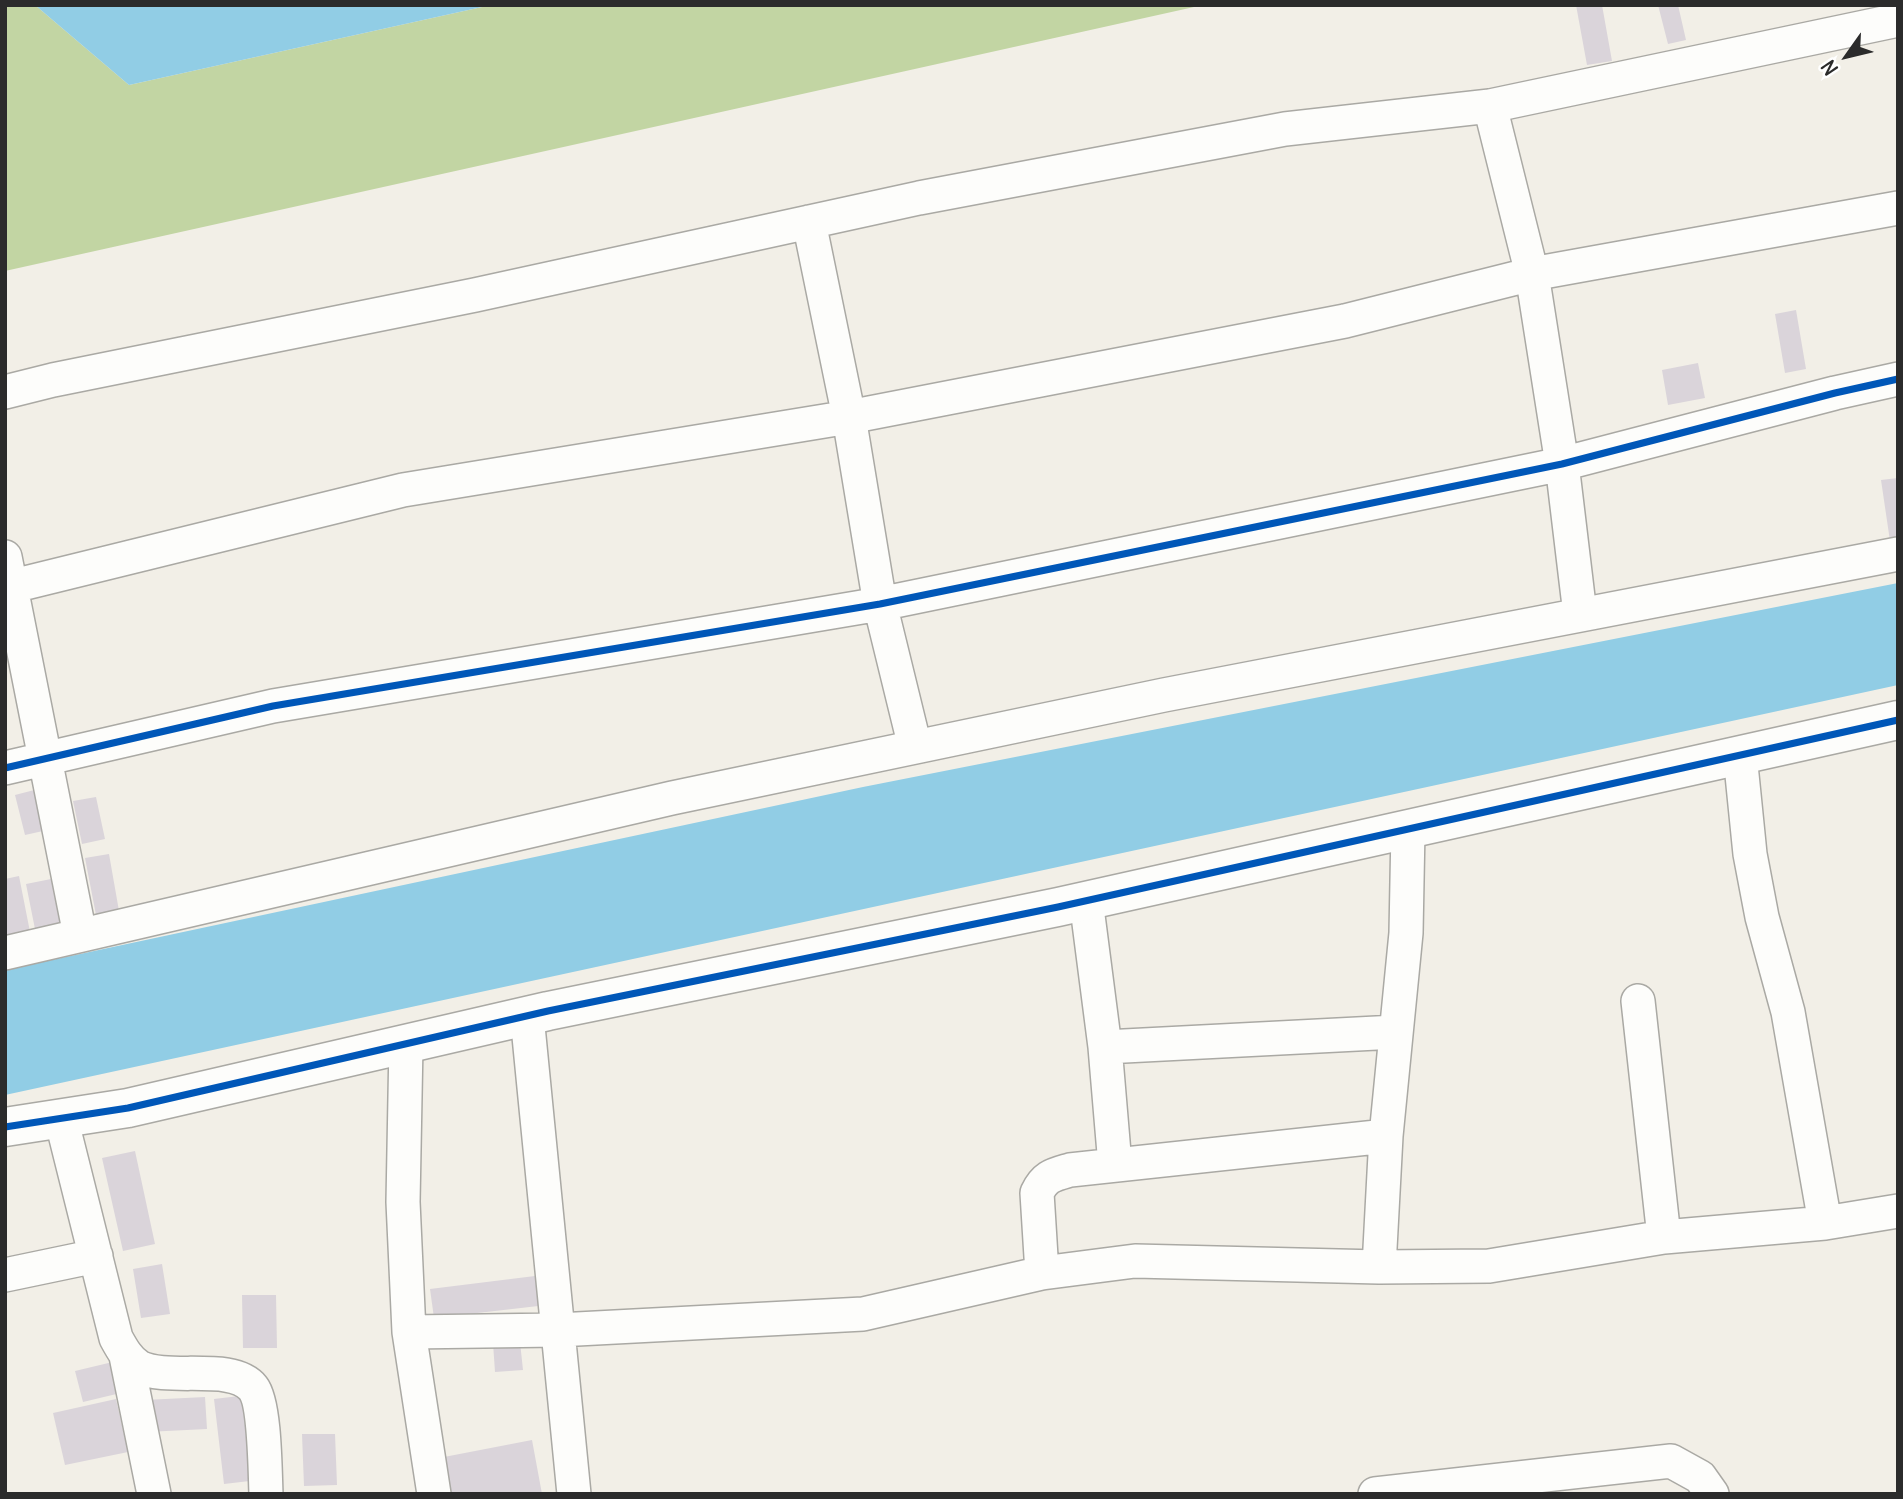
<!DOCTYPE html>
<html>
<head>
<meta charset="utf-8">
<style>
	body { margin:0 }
	#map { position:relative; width:1903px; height:1499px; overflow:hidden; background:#f2efe7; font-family:Delius,sans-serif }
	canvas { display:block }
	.frame { position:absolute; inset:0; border:7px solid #2b2b2b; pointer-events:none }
	.north { position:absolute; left:1812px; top:21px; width:70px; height:70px; -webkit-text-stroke:5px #fff; paint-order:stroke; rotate:236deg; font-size:19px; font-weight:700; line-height:28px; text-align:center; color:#2b2b2b }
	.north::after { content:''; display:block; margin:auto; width:24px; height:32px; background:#2b2b2b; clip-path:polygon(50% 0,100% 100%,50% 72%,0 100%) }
</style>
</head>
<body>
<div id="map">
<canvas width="1903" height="1499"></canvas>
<div class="frame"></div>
<div class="north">N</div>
</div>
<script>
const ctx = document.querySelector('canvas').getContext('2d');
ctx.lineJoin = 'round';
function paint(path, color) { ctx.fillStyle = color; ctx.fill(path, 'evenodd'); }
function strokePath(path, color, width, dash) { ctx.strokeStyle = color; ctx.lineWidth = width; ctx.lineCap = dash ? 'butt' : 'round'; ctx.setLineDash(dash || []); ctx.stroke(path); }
const green = new Path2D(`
	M5,5h30l94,80 362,-80h712l-1198,266z`);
const water = new Path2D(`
	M35,5h456l-362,80z
	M1898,583v102l-1893,410v-125l858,-183z`);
const building = new Path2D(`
	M1576,5h26l10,56 -25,4z
	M1658,5h20l8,35 -18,4z
	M1796,310l10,59 -21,4 -10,-59z
	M1698,363l7,35 -37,7 -6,-35z
	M1898,478v62l-8,1 -9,-61z
	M42,788l10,41 -27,6 -10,-40z
	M96,797l9,42 -23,5 -9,-43z
	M109,854l10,57 -23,4 -11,-57z
	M19,876l12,61 -23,5 -3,-13v-50z
	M56,878l11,56 -30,5 -11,-55z
	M135,1151l20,93 -32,7 -21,-93z
	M162,1264l8,50 -29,4 -8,-49z
	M543,1275l4,30 -113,13 -4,-29z
	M242,1295h34l1,53h-34z
	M520,1342l3,28 -28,2 -2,-29z
	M121,1360l8,31 -46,11 -8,-31z
	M248,1395l10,85 -34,4 -10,-85z
	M205,1397l2,32 -61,3 -1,-32z
	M116,1399l12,53 -63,13 -12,-52z
	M302,1434h33l2,51 -33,1z
	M532,1440l10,54h-91l-7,-37z`);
const street = new Path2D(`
	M1490,106l42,168 30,190 18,150
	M809,222l40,195 31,187 35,143
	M5,392l48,-12 422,-85 444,-97 366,-69 205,-23 408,-86
	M5,557l75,378
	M5,588l398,-98 446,-73 496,-96 187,-47 366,-66
	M1740,755l10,99 12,63 26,95 37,211
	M5,768l268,-62 607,-102 682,-140 273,-71 63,-14
	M1086,900l19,147 10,118
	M5,953l667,-155 492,-103 734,-141
	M1638,1001l26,236
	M527,1016l47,478
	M406,1044l-3,158 6,130
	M1105,1047l291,-15
	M61,1118l55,220c6,11 12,22 23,29 30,15 93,-5 114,21 12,15 12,84 13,106
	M1379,1267l7,-131 20,-203 2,-104
	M1042,1273l-5,-80c8,-17 16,-18 33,-23l316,-34
	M5,1275l91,-19
	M126,1356l28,138
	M434,1494l-25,-162 149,-2 305,-16 179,-41 93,-12 244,6 110,-1 175,-29 161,-14 73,-12
	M1375,1494l296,-33 29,16 12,17`);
const secondary = new Path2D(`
	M5,1127l123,-19 420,-97 510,-104 840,-187`);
const cycleway = new Path2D(`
	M5,768l268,-62 607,-102 682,-140 273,-71 63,-14
	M5,1127l123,-19 420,-97 510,-104 840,-187`);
paint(green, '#c2d5a3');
paint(water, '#91cde5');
paint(building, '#dad4da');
strokePath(street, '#aaa9a4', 36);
strokePath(secondary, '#aaa9a4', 41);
strokePath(street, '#fdfdfb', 33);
strokePath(secondary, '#fdfdfb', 38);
strokePath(cycleway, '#0057b8', 7);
</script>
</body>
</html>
